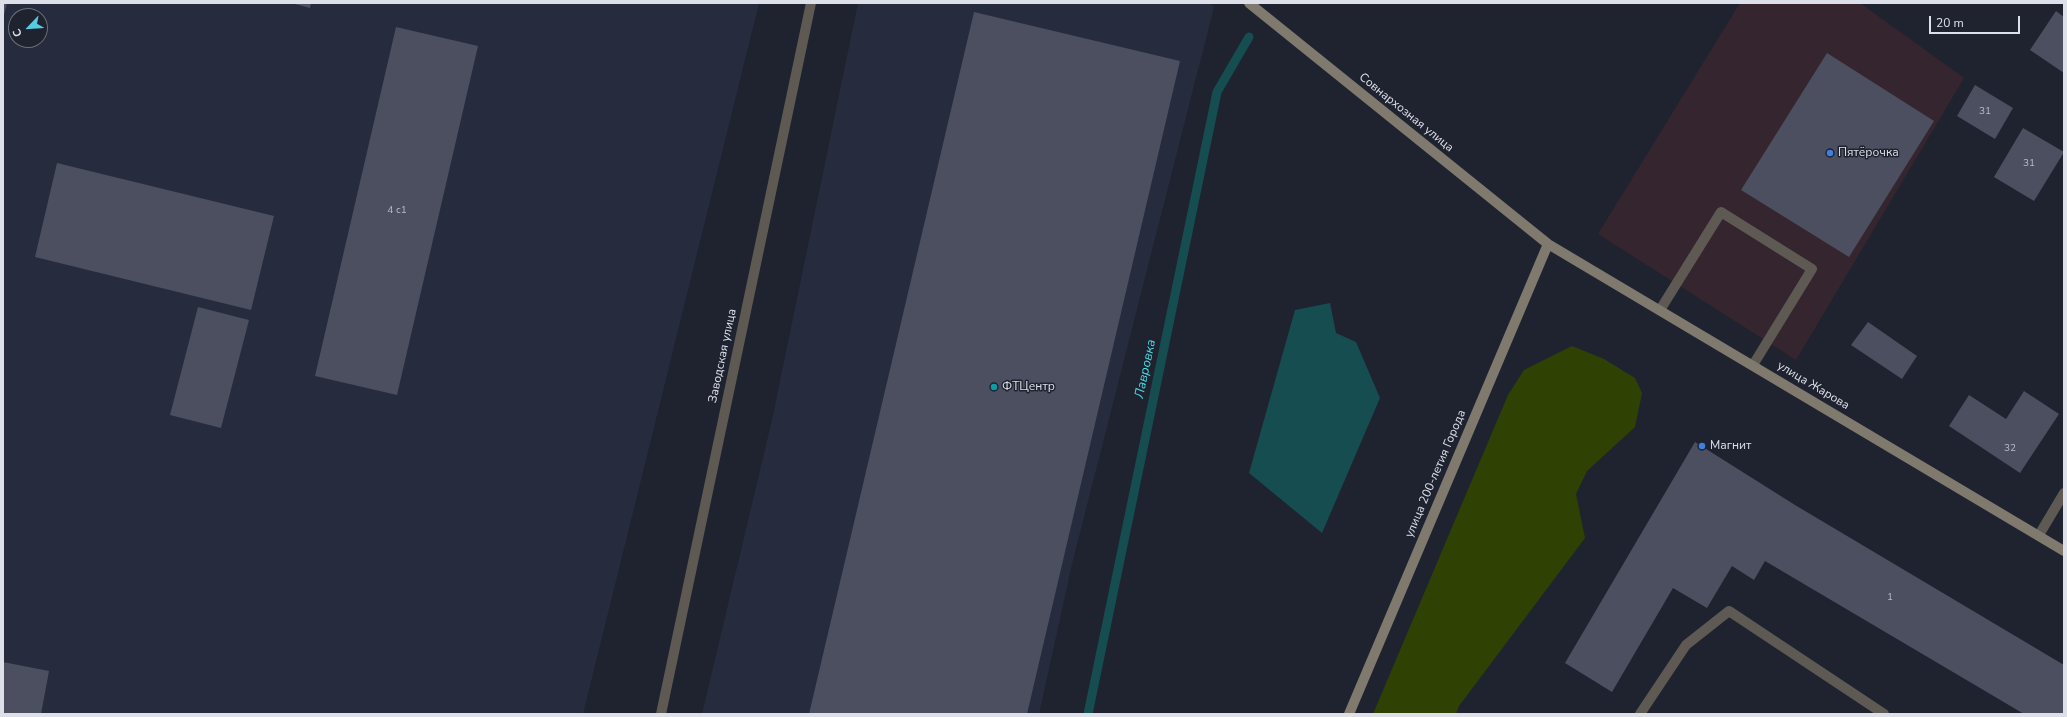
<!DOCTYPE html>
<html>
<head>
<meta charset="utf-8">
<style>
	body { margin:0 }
	#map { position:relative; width:2067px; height:717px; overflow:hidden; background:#1f2330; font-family:"Nunito Sans",sans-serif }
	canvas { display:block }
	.frame { position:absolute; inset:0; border:4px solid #dde0e9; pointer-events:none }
	.north { position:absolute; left:8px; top:8px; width:40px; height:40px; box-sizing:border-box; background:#1f2330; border:1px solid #6b6f7a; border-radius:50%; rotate:245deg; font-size:11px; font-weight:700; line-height:16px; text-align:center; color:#dde0e9 }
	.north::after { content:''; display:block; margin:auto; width:14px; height:18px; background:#55cae0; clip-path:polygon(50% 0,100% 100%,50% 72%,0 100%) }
	.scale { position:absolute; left:1929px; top:16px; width:91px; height:18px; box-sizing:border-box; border:2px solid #dde0e9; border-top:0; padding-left:5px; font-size:12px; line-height:14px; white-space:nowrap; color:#dde0e9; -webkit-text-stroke:3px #1f2330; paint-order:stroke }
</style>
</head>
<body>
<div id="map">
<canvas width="2067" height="717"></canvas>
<div class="frame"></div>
<div class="north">С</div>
<div class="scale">20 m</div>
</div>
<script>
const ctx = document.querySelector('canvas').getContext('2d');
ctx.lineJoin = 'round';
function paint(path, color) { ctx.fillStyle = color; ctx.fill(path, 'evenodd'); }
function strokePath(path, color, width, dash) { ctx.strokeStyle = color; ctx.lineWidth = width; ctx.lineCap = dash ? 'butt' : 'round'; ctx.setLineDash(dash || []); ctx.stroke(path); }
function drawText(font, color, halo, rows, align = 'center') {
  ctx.font = font + ' "Nunito Sans",sans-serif'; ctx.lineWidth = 3; ctx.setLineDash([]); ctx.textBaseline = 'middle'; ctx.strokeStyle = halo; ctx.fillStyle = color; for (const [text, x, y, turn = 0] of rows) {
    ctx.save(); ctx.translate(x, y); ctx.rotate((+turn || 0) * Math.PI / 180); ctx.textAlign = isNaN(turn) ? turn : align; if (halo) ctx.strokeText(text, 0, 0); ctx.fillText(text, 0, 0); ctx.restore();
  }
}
const commercial = new Path2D(`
	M1740,3h120l104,75 -168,282 -198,-126z`);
const built = new Path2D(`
	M3,3h756l-176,711h-580zM16,16h24v24h-24z
	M858,3h352l4,4 -142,557 -33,150h-337l70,-294z`);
const green = new Path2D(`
	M1572,346l32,13 31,19 7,15 -7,34 -48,44 -11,23 9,44 -126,168 -3,8h-83l135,-319 16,-25z`);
const water = new Path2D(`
	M1330,303l6,30 20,9 24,56 -58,135 -73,-60 46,-163z`);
const stream = new Path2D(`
	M1088,714l129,-622 32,-55`);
const building = new Path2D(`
	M3,3h4l-3,12h-1z
	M291,3h20l-1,5z
	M2056,11l8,6v56l-34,-23z
	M974,12l206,49 -153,653h-218z
	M396,27l82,19 -81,349 -82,-19z
	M1827,53l107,68 -85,136 -108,-67z
	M1975,85l38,23 -18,31 -38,-23z
	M2023,128l41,24 -30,49 -40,-24z
	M57,163l217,53 -23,94 -216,-53z
	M198,307l51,13 -28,108 -51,-13z
	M1868,322l49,34 -15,23 -51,-34z
	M2024,391l35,23 -39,59 -71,-47 20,-31 37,24z
	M1695,442l100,63 269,160v49h-40l-259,-153 -11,19 -22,-14 -25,42 -34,-20 -61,104 -47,-29z
	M3,662l46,9 -8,43h-38z`);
const lane = new Path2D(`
	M1660,310l61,-98 91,57 -59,96
	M1640,714l46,-69 43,-34 155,103`);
const street = new Path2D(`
	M2039,535l25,-42
	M661,714l150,-711`);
const secondary = new Path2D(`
	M1249,3l299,241 516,307
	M1349,714l199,-470`);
const markers = [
	[1830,153,4,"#3f7fe0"],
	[994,387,4,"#0f9aa8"],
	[1702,446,4,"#3f7fe0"]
];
const numberNames = [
	["31",1985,112],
	["31",2029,164],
	["4 с1",397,211],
	["32",2010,449],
	["1",1890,598]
];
const streetNames = [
	["Совнархозная улица",1406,113,39],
	["Заводская улица",723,356,-78],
	["улица Жарова",1813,386,31],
	["улица 200-летия Города",1436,474,-67]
];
const poiNames = [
	["Пятёрочка",1838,153],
	["ФТЦентр",1002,387],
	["Магнит",1710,446]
];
const waterNames = [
	["Лавровка",1146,369,-78]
];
paint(commercial, '#35252f');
paint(built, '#262c3e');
paint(green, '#2f4204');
paint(water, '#154d51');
strokePath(stream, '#154d51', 9);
paint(building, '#4b4f5f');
strokePath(lane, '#5e5a53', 10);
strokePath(street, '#5e5a53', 10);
strokePath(secondary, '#7f796e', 10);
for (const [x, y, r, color] of markers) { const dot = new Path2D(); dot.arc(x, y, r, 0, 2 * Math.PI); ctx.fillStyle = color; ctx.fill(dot); strokePath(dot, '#1f2330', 1.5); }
drawText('10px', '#b8bcc6', null, numberNames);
drawText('12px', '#dde0e9', '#1f2330', streetNames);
drawText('12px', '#dde0e9', '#1f2330', poiNames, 'left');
drawText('italic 13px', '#43dee8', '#1f2330', waterNames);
</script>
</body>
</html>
